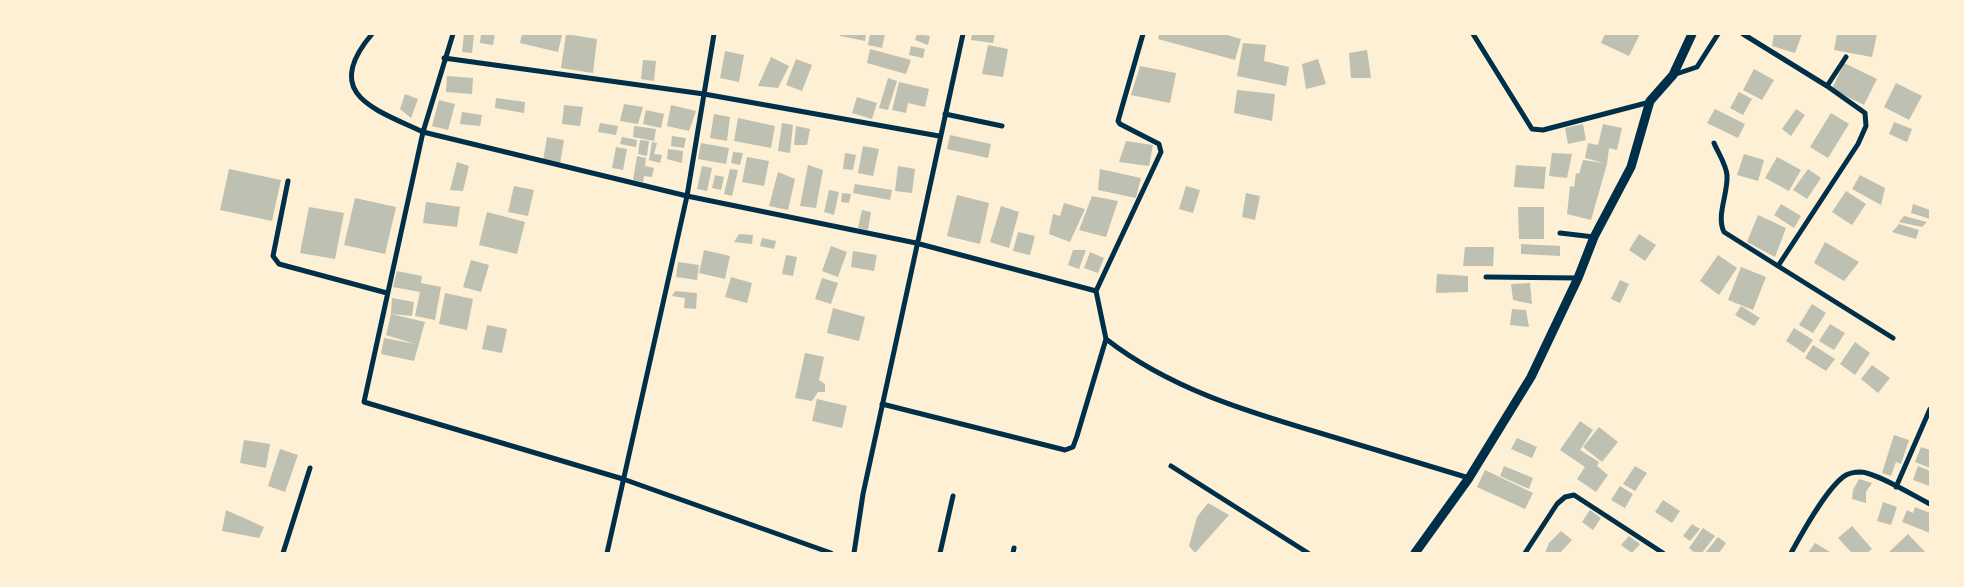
<!DOCTYPE html>
<html>
<head>
<meta charset="utf-8">
<style>
	body { margin:0 }
	#map { position:relative; width:1964px; height:587px; overflow:hidden; background:#fdf0d5; font-family:Signika,sans-serif }
	canvas { display:block }
	.frame { position:absolute; inset:0; border:35px solid #fdf0d5; pointer-events:none }
</style>
</head>
<body>
<div id="map">
<canvas width="1964" height="587"></canvas>
<div class="frame"></div>
</div>
<script>
const ctx = document.querySelector('canvas').getContext('2d');
ctx.lineJoin = 'round';
function paint(path, color) { ctx.fillStyle = color; ctx.fill(path, 'evenodd'); }
function strokePath(path, color, width, dash) { ctx.strokeStyle = color; ctx.lineWidth = width; ctx.lineCap = dash ? 'butt' : 'round'; ctx.setLineDash(dash || []); ctx.stroke(path); }
const building = new Path2D(`
	M464,34h10l-2,19 -10,-1z
	M481,34h14l-2,11 -13,-2z
	M522,34l40,1 -4,17 -38,-9z
	M566,34l31,5 -4,34 -32,-5z
	M841,34h25l-1,7 -25,-5z
	M870,34h15l-3,14 -14,-3z
	M917,34l13,2 -2,9 -13,-5z
	M972,34h23l-2,9 -22,-3z
	M1159,34h65l17,5 -6,21 -77,-21z
	M1605,34h35l-11,22 -28,-13z
	M1774,34h28l-7,19 -23,-7z
	M1837,34h40l-5,23 -38,-7z
	M1243,43l23,2 -2,16 25,6 -3,19 -49,-10z
	M988,45l20,4 -5,28 -21,-3z
	M911,46l14,3 -2,9 -14,-3z
	M870,49l41,11 -5,14 -39,-11z
	M1367,50l4,28h-20l-2,-25z
	M725,51l19,4 -5,27 -19,-4z
	M771,57l18,9 -11,22 -20,-2z
	M796,59l16,6 -10,26 -16,-6z
	M1318,59l8,25 -20,5 -4,-25z
	M643,60l13,1 -2,20 -13,-2z
	M1844,63l33,16 -13,26 -32,-16z
	M1140,66l36,7 -6,30 -39,-8z
	M1754,69l20,11 -12,20 -19,-10z
	M447,76l26,2 -1,16 -26,-2z
	M888,78l9,3 -9,29 -9,-2z
	M899,82l30,7 -4,18 -17,-4 -2,10 -14,-3z
	M1896,83l26,13 -13,24 -25,-13z
	M1237,90l38,4 -3,27 -38,-8z
	M1739,92l13,7 -9,16 -13,-7z
	M405,94l13,5 -7,19 -11,-9z
	M857,97l20,6 -5,16 -20,-6z
	M496,98l29,4 -1,11 -29,-5z
	M439,100l16,4 -7,26 -16,-4z
	M624,104l19,3 -5,17 -18,-3z
	M564,105l19,2 -3,19 -18,-2z
	M671,105l25,6 -7,20 -22,-5z
	M1715,109l30,15 -7,14 -31,-15z
	M1796,109l9,6 -14,21 -9,-7z
	M646,110l18,4 -3,14 -18,-4z
	M462,112l20,3 -2,11 -20,-2z
	M1831,113l18,11 -21,34 -18,-11z
	M714,114l16,3 -3,24 -17,-3z
	M738,118l37,8 -4,22 -37,-7z
	M1894,122l18,7 -5,13 -18,-8z
	M600,123l18,3 -2,9 -18,-3z
	M782,123l11,2 -3,28 -12,-2z
	M1583,124l3,16 -18,4 -3,-16z
	M1603,124l19,4 -5,22 -8,-2 -2,16 -16,56 -24,-6 3,-28 4,1 2,-14 3,1 4,-14 21,3 -19,-5 3,-15 10,2z
	M634,126l22,3 -2,12 -21,-4z
	M796,126l14,3 -3,16h-13z
	M950,135l41,9 -3,14 -41,-9z
	M672,136l14,2 -2,10 -13,-2z
	M547,137l17,3 -4,24 -17,-3z
	M622,137l15,3 -1,7 -16,-3z
	M640,140l9,1 -2,15 -9,-2z
	M1126,141l27,4 -4,21 -30,-4z
	M652,142l5,1 -3,11 8,1 -2,8 -11,-3z
	M701,143l28,5 -3,16 -28,-5z
	M863,146l16,3 -6,27 -15,-3z
	M616,147l11,2 -4,21 -11,-2z
	M668,149l15,2 -1,12 -15,-4z
	M733,152l10,1 -3,12 -9,-2z
	M845,153l11,2 -3,15 -10,-1z
	M1552,153l20,1 -5,24 -18,-2z
	M1744,154l20,6 -6,21 -21,-6z
	M637,156l9,2 -1,8 9,2 -2,9 -8,-1 -1,6 -10,-2z
	M747,157l22,4 -5,25 -22,-4z
	M1777,157l24,13 -12,21 -24,-13z
	M457,162l12,4 -6,25 -13,-1z
	M808,165l15,5 -7,38 -16,-2z
	M1516,165l30,2 -2,22 -30,-2z
	M702,166l10,2 -5,23 -10,-2z
	M898,166l17,3 -3,24 -17,-2z
	M229,169l52,11 -9,41 -52,-11z
	M730,169l8,1 -6,26 -8,-2z
	M1100,169l41,9 -5,20 -38,-8z
	M1808,169l13,9 -14,21 -14,-9z
	M778,172l17,7 -7,31 -19,-4z
	M715,175l9,2 -3,13 -9,-2z
	M1860,175l25,13 -4,17 -29,-16z
	M855,184l37,6 -2,10 -37,-7z
	M514,186l20,4 -6,26 -20,-4z
	M1186,186l14,4 -7,23 -14,-4z
	M829,190l10,2 -5,23 -10,-3z
	M1846,191l20,13 -14,21 -20,-13z
	M842,193l9,1 -2,9 -8,-1z
	M1246,193l14,3 -5,24 -13,-3z
	M957,195l32,8 -9,41 -33,-8z
	M1092,196l26,5 -12,36 -27,-7z
	M355,198l41,9 -11,47 -41,-9z
	M426,202l34,5 -3,20 -34,-4z
	M1064,203l21,6 -15,33 -21,-8 4,-20 7,2z
	M1781,204l20,12 -7,12 -20,-13z
	M1913,204l17,6v9l-19,-6z
	M1001,206l18,6 -10,36 -19,-6z
	M309,207l35,6 -9,46 -35,-6z
	M1518,207h26v32h-25z
	M862,210l9,2 -3,18 -10,-2z
	M487,212l38,10 -8,32 -38,-9z
	M1758,215l28,13 -11,29 -28,-15z
	M1904,216l23,6 -5,5 -23,-5z
	M1899,224l20,6 -3,9 -24,-7z
	M1018,232l17,4 -5,19 -17,-4z
	M739,234l14,1 -1,9 -18,-2z
	M1639,234l17,11 -11,16 -16,-11z
	M762,238l14,3 -2,8 -14,-3z
	M1825,242l34,20 -15,19 -30,-18z
	M1521,244l39,2v10l-39,-2z
	M831,246l16,6 -9,25 -16,-6z
	M1465,247h29l-1,19h-30z
	M704,250l26,6 -5,23 -26,-6z
	M1073,250h13l-7,19 -11,-4z
	M853,251l24,4 -3,16 -23,-4z
	M1090,252l14,6 -6,15 -14,-5z
	M786,255l11,2 -4,19 -11,-2z
	M1718,255l19,13 -18,27 -19,-14z
	M471,260l18,5 -8,27 -18,-5z
	M678,262l21,3 -2,15 -21,-3z
	M1741,267l25,10 -13,33 -25,-10z
	M397,271l25,5 -1,7 20,4 -6,33 -20,-4 5,-24 -27,-5z
	M1437,274l31,2v16l-32,1z
	M731,277l21,6 -5,20 -22,-6z
	M822,278l16,5 -7,21 -16,-5z
	M1620,280l9,4 -9,19 -9,-4z
	M1530,283l2,21 -19,-4 -2,-16z
	M675,291l22,2 -1,16 -12,-1 1,-10 -13,-2z
	M445,293l28,6 -6,31 -28,-6z
	M392,298l22,4 -2,14 -21,-2z
	M1812,304l14,9 -13,20 -14,-8z
	M1741,306l19,12 -6,8 -19,-11z
	M833,308l32,9 -6,24 -32,-8z
	M1512,309l14,1 3,17 -19,-2z
	M391,314l34,8 -11,39 -33,-7 3,-16 31,6 -29,-9z
	M1830,324l15,9 -11,17 -15,-9z
	M487,325l20,4 -5,24 -20,-4z
	M1794,328l19,12 -9,13 -18,-12z
	M1855,342l15,11 -15,22 -15,-11z
	M1813,345l22,14 -9,12 -21,-13z
	M805,353l19,4 -5,23 6,4v8h-7l-6,9 -17,-3z
	M1872,365l18,13 -12,15 -17,-14z
	M817,399l30,7 -5,22 -30,-7z
	M1580,421l13,9 -13,20 19,12 -2,4 11,9 -12,17 -19,-13 8,-12 -25,-17z
	M1599,427l19,15 -16,20 -19,-15z
	M1894,435l15,5 -8,24 -5,-2 -5,14 -9,-3z
	M1517,438l20,9 -5,11 -21,-9z
	M244,440l26,4 -4,24 -26,-5z
	M1921,447l9,3v18l-15,-6z
	M280,449l18,6 -13,37 -17,-6z
	M1504,466l29,12 -4,11 -29,-13z
	M1635,466l12,7 -12,18 -12,-7z
	M1918,466l12,5v15l-17,-6z
	M1485,470l48,23 -8,16 -48,-22z
	M1859,479l13,4 -6,9v11l-14,-4 1,-9z
	M1620,486l13,8 -8,14 -14,-8z
	M1663,500l17,11 -8,12 -17,-11z
	M1883,502l14,5 -6,18 -14,-4z
	M1208,503l21,12 -34,38 -6,-7 8,-29z
	M1915,507l15,6v20l-28,-11 5,-12 6,3z
	M226,510l38,17 -5,11 -37,-7z
	M1590,510l11,8 -8,12 -11,-8z
	M1692,524l8,5 -10,12 -7,-5z
	M1852,526l20,23 -5,4h-15l-14,-15z
	M1703,528l12,8 -13,17h-7l-6,-5z
	M1561,531l11,9 -12,13h-15l4,-10z
	M1908,534l18,19h-38z
	M1629,536l11,8 -8,9 -11,-8z
	M1718,537l8,6 -7,10h-14z
	M1815,543l15,9 -1,1h-21z`);
const minor = new Path2D(`
	M372,34c-51,60 2,75 51,98l-59,270 259,77 208,74
	M453,34l-30,98 264,64 229,47 180,48 10,48c63,49 139,72 214,94 50,15 99,30 149,45
	M1473,34l59,95 11,1 107,-28
	M1743,34l84,52 38,27 1,13 -8,18 -80,122 115,72
	M444,58l260,36 235,42
	M1673,75l24,-8 21,-33
	M1827,86l19,-29
	M945,114l57,12
	M1714,143c4,10 13,23 13,33 1,18 -11,40 -3,56l54,34
	M288,181l-15,75 6,8 108,29
	M1560,233l34,4
	M1486,277l92,1
	M1096,291l65,-139 -2,-8 -39,-20 -2,-3 25,-87
	M882,404l183,46 8,-3 4,-11 29,-97
	M1171,466l137,87
	M1896,487l34,-78
	M283,553l27,-85
	M607,553l80,-357 27,-162
	M854,553l9,-59 100,-460
	M940,553l13,-57
	M1013,553l1,-5
	M1525,553l32,-49 8,-7 9,-2 89,58
	M1791,553c11,-20 34,-62 52,-76 5,-4 11,-5 18,-5 16,1 53,24 69,32`);
const tertiary = new Path2D(`
	M1415,553l54,-75 62,-101 47,-99 16,-41 37,-70 19,-66 23,-26 19,-41`);
paint(building, '#bec0b2');
strokePath(minor, '#003049', 5);
strokePath(tertiary, '#003049', 9);
</script>
</body>
</html>
